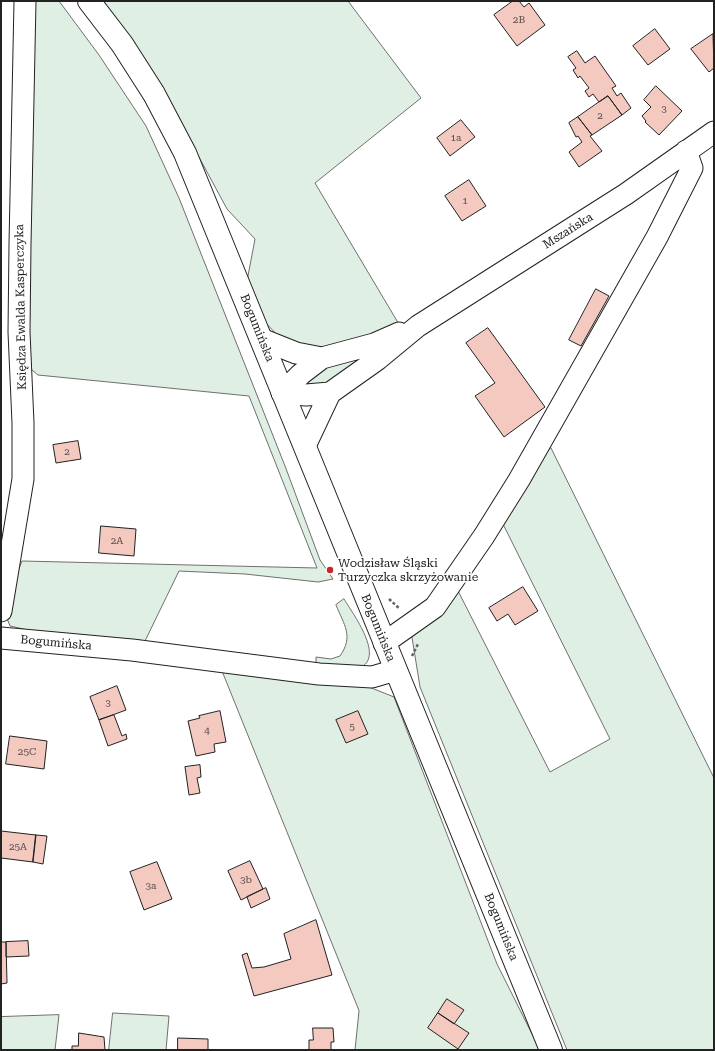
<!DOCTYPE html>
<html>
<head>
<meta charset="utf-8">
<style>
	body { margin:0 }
	#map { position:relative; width:715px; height:1051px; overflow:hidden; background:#fff; font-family:"Roboto Serif",serif }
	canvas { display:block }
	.frame { position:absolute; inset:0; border:2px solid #222; pointer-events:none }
</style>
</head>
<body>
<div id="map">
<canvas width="715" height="1051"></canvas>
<div class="frame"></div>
</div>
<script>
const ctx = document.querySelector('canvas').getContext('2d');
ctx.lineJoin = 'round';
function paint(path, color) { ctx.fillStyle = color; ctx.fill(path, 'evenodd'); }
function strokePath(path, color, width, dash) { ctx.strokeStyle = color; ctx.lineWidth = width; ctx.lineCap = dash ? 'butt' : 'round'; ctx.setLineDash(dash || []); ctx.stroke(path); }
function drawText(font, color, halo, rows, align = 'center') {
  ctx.font = font + ' "Roboto Serif",serif'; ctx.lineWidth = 3; ctx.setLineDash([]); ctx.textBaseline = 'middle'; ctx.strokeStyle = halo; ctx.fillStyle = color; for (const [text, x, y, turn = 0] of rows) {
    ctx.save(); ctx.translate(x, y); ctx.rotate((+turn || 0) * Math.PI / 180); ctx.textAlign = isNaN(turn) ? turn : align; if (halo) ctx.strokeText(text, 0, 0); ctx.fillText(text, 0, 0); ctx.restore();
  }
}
const green = new Path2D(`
	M31,1h28l40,54 47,71 33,72 106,268 35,94 13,19 -15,3 -73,-8 -66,-3 -34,70 -113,-10 -22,-5 -7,-18 19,-47 295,7 -68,-172 -211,-21 -13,-11z
	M97,1h251l73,97 -106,85 88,148 -29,13 -66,4 -29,-11 -16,-17 -16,-39 8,-42 -28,-30 -67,-124z
	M354,358l5,3 -24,21 -37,5 20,-16z
	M551,448l163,330v272h-147l-147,-363 -10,-62 43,-44 97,191 60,-33 -112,-225 21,-34z
	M344,599c9,15 42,59 15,69 -8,3 -33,-2 -43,-2v-9l15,2 9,-3c14,-20 4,-31 -4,-51z
	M222,670l97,4 50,13 25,10 103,267 43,86h-185l4,-39z
	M113,1013l56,3 -3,34h-57z
	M59,1015l-4,35h-54v-33z`);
const building = new Path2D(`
	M513,1h6l5,6 5,-4 16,22 -28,21 -23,-31z
	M655,29l15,20 -22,16 -15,-19z
	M713,34l1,34 -5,4 -18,-23z
	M577,51l8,12 10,-7 21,30 -4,2 5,8 4,-3 10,15 -9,7 -14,-19 -9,6 -6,-8 -4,3 -4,-6 4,-3 -9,-12 -2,2 -5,-8 3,-2 -8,-11z
	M656,86l26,25 -23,24 -14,-13 1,-1 -4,-5 9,-9 -7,-7z
	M608,96l14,19 -30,20 -14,-18z
	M578,117l14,18 -2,1 12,15 -23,16 -10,-15 13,-10 -4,-6 -2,1 -7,-14z
	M461,120l14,17 -25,19 -13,-18z
	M469,180l17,26 -24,15 -17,-25z
	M596,289l13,7 -28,50 -12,-6z
	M488,328l57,79 -41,30 -29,-41 20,-13 -29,-40z
	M78,441l3,18 -25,4 -3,-18z
	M101,526l35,3 -2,27 -35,-3z
	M523,587l15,24 -23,14 -7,-11 -11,7 -8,-13z
	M117,686l9,24 -27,10 -9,-23z
	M220,711l6,31 -12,2 1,8 -19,4 -8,-35 12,-3 -1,-2z
	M358,711l10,23 -22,9 -10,-23z
	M114,715l8,21 4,-2 1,5 -19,7 -9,-26z
	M10,736l37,5 -3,28 -38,-5z
	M200,765l1,12 -4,1 3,15 -11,2 -4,-28z
	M1,831l35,4 -3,27 -32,-4z
	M36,835l11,1 -4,28 -10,-2z
	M250,861l13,28 -22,11 -13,-29z
	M157,862l15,37 -28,11 -14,-38z
	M266,888l4,11 -19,9 -4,-11z
	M316,920l16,55 -78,21 -12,-41 5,-2 5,15 12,-1 27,-8 -7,-25z
	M28,941l1,15 -23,1v-15z
	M1,942h5l1,41 -6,1z
	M447,999l17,11 -10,14 -16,-11z
	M438,1013l31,20 -11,16 -30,-21z
	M313,1028h20l1,14h-3v8h-22v-10h4z
	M79,1033l25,4 1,13h-33v-4h6z
	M178,1038l30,1v11h-30z`);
const path = new Path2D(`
	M389,599l11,10
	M412,656l6,-12`);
const minor = new Path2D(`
	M261,339l35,14 26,5
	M282,393l19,-19 21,-16 52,-14 25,-11
	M282,393l24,2 24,-2
	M305,446l25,-53 48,-34 40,-33 208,-132 88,-62
	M1,611l22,-132v-56l-4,-91 1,-88 5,-243
	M1,638l131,12 187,24 53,3 24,-7
	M384,643l51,-36 49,-71 35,-56 138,-243 35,-69 -6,-17`);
const major = new Path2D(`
	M89,1l33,43 32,50 31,59 366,897`);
const markers = [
	[330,570,4,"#c62828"]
];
const numberNames = [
	["2B",519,20],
	["3",664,109],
	["2",600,116],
	["1a",456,138],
	["1",465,201],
	["2",67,452],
	["2A",117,541],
	["3",108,703],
	["5",352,727],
	["4",207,731],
	["25C",27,752],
	["25A",18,847],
	["3b",246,880],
	["3a",151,886]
];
const streetNames = [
	["Mszańska",568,231,-32],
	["Księdza Ewalda Kasperczyka",21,307,-91],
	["Bogumińska",257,328,68],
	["Bogumińska",378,628,68],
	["Bogumińska",56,643,5],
	["Bogumińska",501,927,68]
];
const poiNames = [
	["Wodzisław Śląski",338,563],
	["Turzyczka skrzyżowanie",338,577]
];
paint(green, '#e0efe3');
strokePath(green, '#6f6f6f', 1);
paint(building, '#f3c9c0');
strokePath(building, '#222', 1);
strokePath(minor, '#222', 23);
strokePath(major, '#222', 24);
strokePath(path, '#646464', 2.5, [3, 2]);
strokePath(minor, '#fff', 21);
strokePath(major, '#fff', 22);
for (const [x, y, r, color] of markers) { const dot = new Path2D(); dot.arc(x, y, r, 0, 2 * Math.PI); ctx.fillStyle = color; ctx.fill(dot); strokePath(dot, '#fff', 1.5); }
drawText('10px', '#564c4a', null, numberNames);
drawText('12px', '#222', '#fff', streetNames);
drawText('12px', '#222', '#fff', poiNames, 'left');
</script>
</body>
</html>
